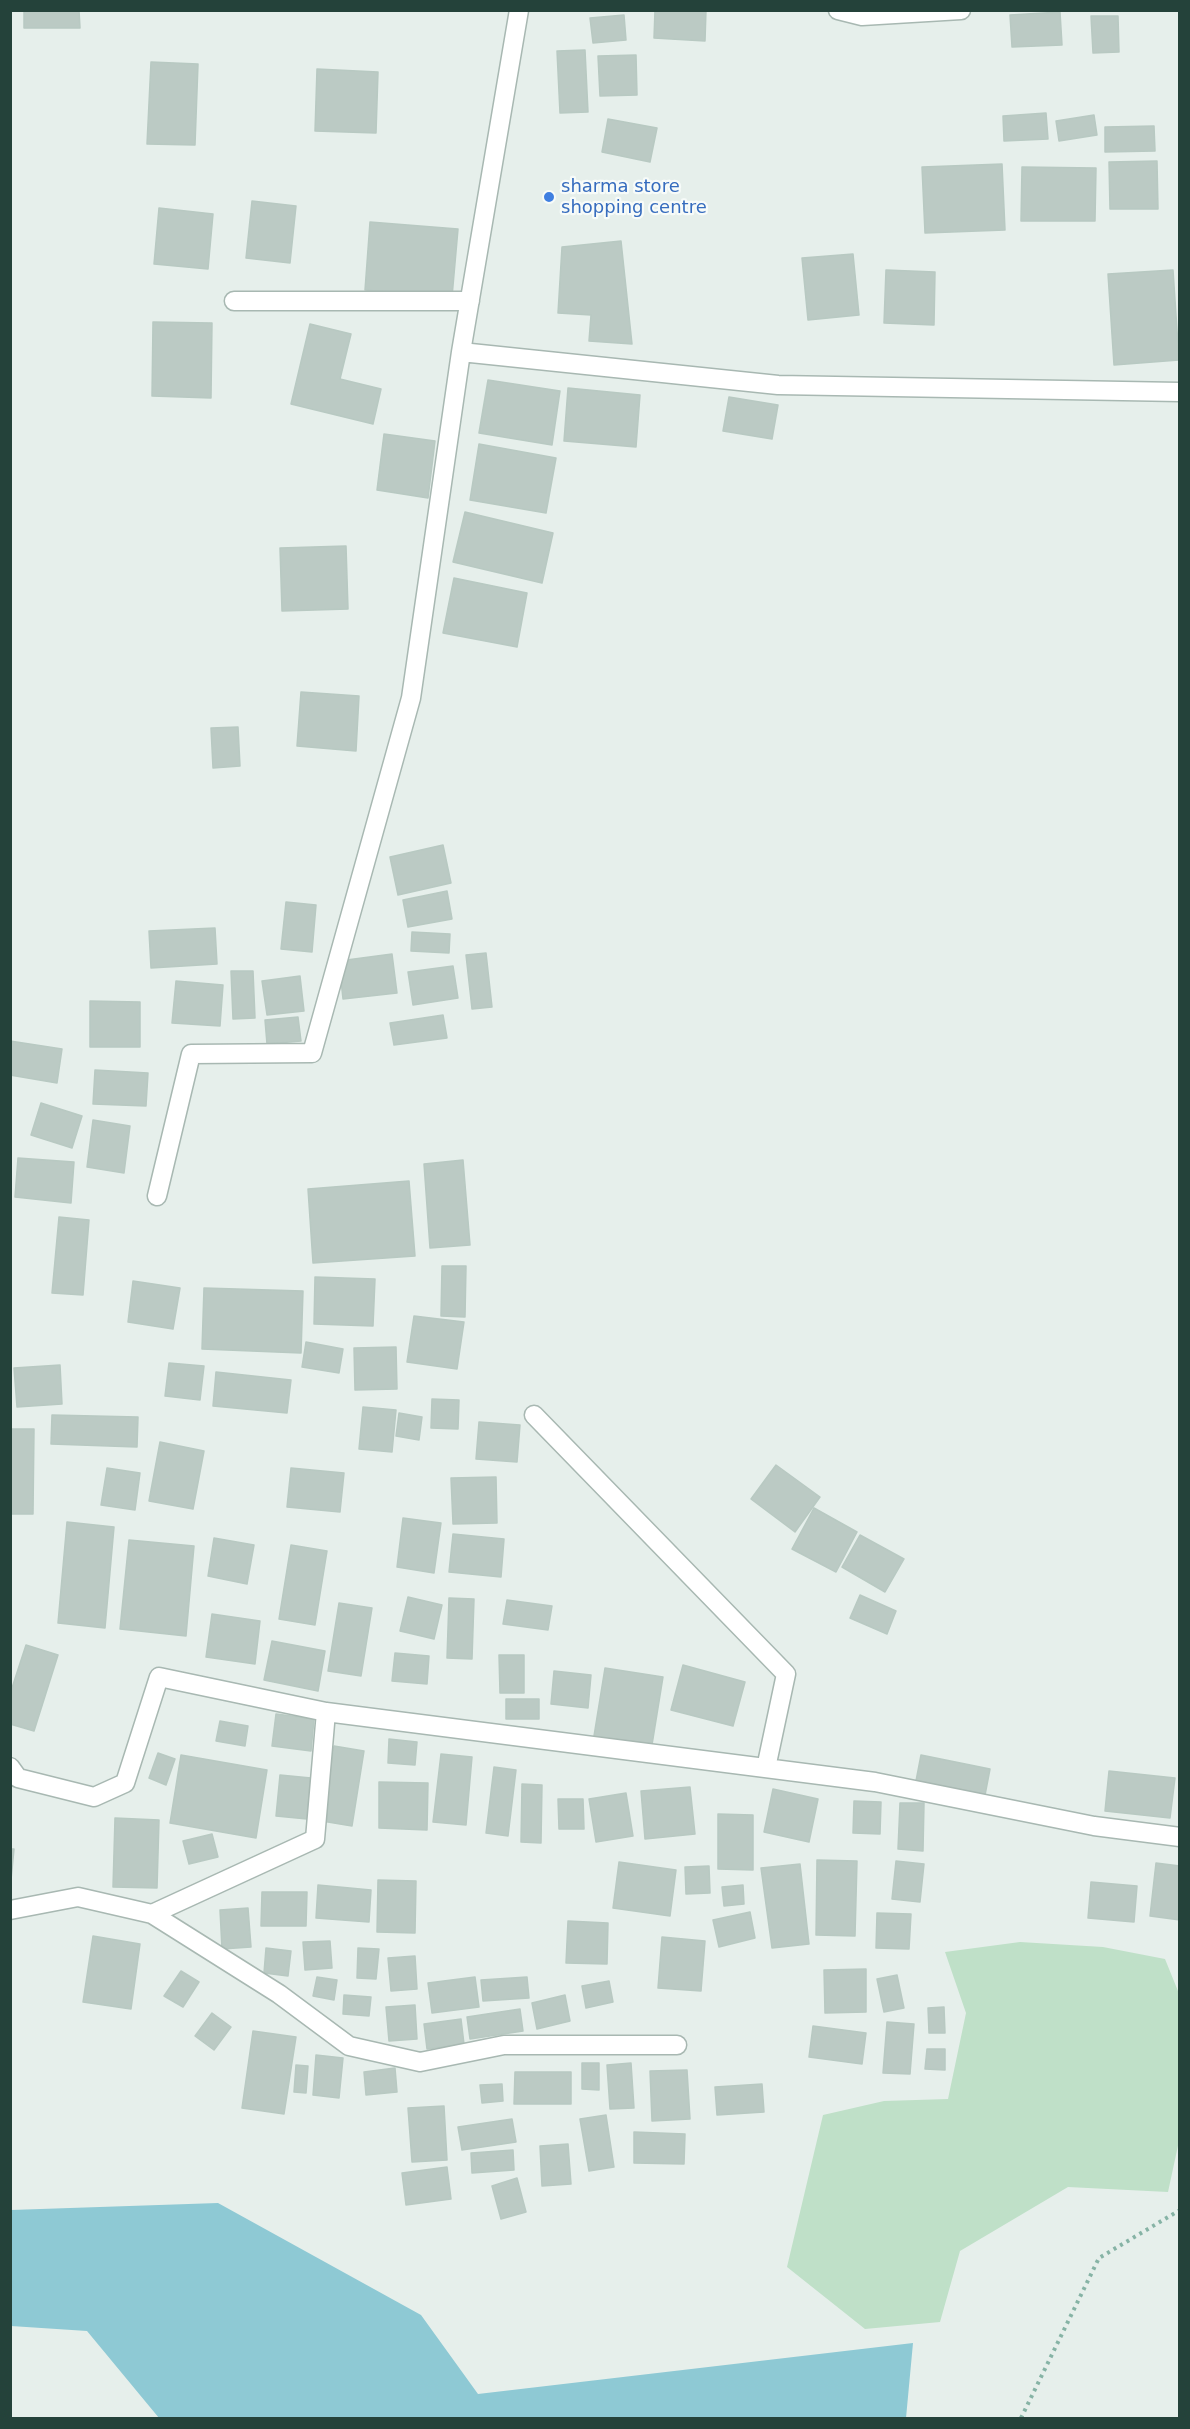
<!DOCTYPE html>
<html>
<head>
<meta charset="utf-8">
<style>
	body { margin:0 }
	#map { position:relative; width:1190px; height:2429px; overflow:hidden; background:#e6efeb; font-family:"DejaVu Sans",sans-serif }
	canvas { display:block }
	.frame { position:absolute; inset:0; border:12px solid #24423a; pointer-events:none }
</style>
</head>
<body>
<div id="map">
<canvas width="1190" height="2429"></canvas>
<div class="frame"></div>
</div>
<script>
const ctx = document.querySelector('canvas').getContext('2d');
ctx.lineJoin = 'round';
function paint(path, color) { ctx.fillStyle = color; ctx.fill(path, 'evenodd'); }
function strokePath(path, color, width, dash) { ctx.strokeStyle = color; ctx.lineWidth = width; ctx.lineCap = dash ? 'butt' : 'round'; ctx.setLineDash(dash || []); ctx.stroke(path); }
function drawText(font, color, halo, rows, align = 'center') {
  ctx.font = font + ' "DejaVu Sans",sans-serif'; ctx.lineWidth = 4.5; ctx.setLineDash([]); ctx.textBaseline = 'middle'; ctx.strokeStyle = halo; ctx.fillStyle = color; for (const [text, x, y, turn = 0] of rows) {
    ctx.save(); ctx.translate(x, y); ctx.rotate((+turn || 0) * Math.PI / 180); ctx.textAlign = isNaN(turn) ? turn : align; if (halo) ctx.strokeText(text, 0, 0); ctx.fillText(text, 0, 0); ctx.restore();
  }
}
const green = new Path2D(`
	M1020,1942l83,5 62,12 15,37 -1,145 -11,51 -100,-5 -108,64 -20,71 -75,7 -78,-62 36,-152 61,-14 64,-2 18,-86 -21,-61z`);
const water = new Path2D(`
	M218,2203l203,112 57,79 435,-51 -7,75h-747l-72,-87 -76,-5v-116z`);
const building = new Path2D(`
	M24,10h55l1,18h-56z
	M655,10h51l-1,31 -51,-3z
	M1060,12l2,33 -50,2 -2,-32z
	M624,15l2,25 -33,3 -3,-25z
	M1091,16h27l1,36 -26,1z
	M585,50l3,62 -28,1 -3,-62z
	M636,55l1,40 -37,1 -2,-40z
	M151,62l47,2 -3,81 -48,-1z
	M317,69l61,3 -2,61 -61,-2z
	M1046,113l2,26 -44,2 -1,-25z
	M1094,115l3,20 -38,6 -3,-20z
	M608,119l49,9 -7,34 -48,-10z
	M1154,126l1,25 -50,1v-25z
	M1157,161l1,48h-48l-1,-47z
	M1002,164l3,66 -80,3 -3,-66z
	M1022,167l74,1 -1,53h-74z
	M252,201l44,5 -6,57 -44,-5z
	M159,208l54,6 -5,55 -54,-5z
	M370,222l88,7 -6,68 -87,-7z
	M621,241l11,103 -43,-3 2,-26 -33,-2 4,-66z
	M853,254l6,61 -51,5 -6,-62z
	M886,270l49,2 -1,53 -50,-2z
	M1173,270l6,90 -65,5 -6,-91z
	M153,322l59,1 -1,75 -59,-2z
	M310,324l41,10 -11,45 41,10 -8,35 -82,-20z
	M488,380l72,11 -8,54 -73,-12z
	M568,388l72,7 -4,52 -72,-6z
	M729,397l49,8 -6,34 -49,-8z
	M384,434l51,7 -7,57 -51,-8z
	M479,444l77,14 -10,55 -76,-13z
	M465,512l88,21 -11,50 -89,-21z
	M346,546l2,63 -66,2 -2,-63z
	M454,578l73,15 -10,54 -74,-14z
	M301,692l58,4 -3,55 -59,-5z
	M238,727l2,39 -27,2 -2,-40z
	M443,845l8,38 -53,12 -8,-38z
	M447,891l5,28 -44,8 -5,-27z
	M286,902l30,3 -4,47 -31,-3z
	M215,928l2,36 -66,4 -2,-37z
	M412,932l38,2 -1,19 -38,-2z
	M486,953l6,54 -20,2 -6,-54z
	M392,954l5,39 -54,6 -4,-38z
	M453,966l5,32 -45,7 -5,-33z
	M231,971h22l2,47 -22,1z
	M300,976l4,35 -37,4 -5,-34z
	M176,981l47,4 -3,41 -48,-3z
	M90,1001l50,1v45h-50z
	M443,1015l4,23 -53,7 -4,-22z
	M298,1017l3,24 -34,3 -2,-24z
	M10,1041l52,8 -5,34 -47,-8z
	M95,1070l53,3 -2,33 -53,-2z
	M41,1103l41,13 -10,32 -41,-13z
	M93,1120l37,6 -6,47 -37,-6z
	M18,1158l56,4 -3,41 -56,-6z
	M463,1160l7,85 -40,3 -6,-84z
	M409,1181l6,75 -102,7 -5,-74z
	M59,1217l30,3 -6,75 -31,-2z
	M442,1266h24l-1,51 -24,-1z
	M315,1277l60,2 -2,47 -59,-2z
	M133,1281l47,7 -7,41 -45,-7z
	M204,1288l99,3 -2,62 -99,-4z
	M414,1316l50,6 -7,47 -50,-7z
	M306,1342l37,7 -4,24 -37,-6z
	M396,1347l1,42 -42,1 -1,-42z
	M169,1363l35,3 -4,34 -35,-4z
	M60,1365l2,39 -45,3 -3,-39z
	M216,1372l75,8 -4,33 -74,-7z
	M432,1399l27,1 -1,29 -27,-1z
	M363,1407l33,3 -4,42 -33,-3z
	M399,1413l23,4 -3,23 -23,-4z
	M52,1415l86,2 -1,30 -86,-3z
	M479,1422l41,3 -3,37 -41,-3z
	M10,1429h24l-1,85h-23z
	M160,1442l44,9 -11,58 -44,-8z
	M776,1465l44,32 -25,35 -44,-33z
	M107,1468l33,5 -5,37 -34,-5z
	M291,1468l53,5 -4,39 -53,-5z
	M496,1477l1,46 -44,1 -2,-46z
	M814,1508l43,24 -21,40 -44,-23z
	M403,1518l38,5 -7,50 -37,-6z
	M67,1522l47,5 -9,101 -47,-5z
	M453,1534l51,5 -3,38 -52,-5z
	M860,1535l44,24 -19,33 -43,-25z
	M214,1538l40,7 -7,39 -39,-8z
	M129,1540l65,6 -8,90 -66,-7z
	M291,1545l36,6 -12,74 -36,-6z
	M860,1595l36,16 -9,23 -37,-16z
	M408,1597l34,8 -8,34 -34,-8z
	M449,1598l25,1 -2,60 -25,-1z
	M507,1600l45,6 -4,24 -45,-6z
	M339,1603l33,5 -11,68 -33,-5z
	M212,1614l48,7 -5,43 -49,-7z
	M272,1641l53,10 -7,40 -54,-11z
	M26,1645l32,10 -24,76 -24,-7v-30z
	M395,1653l34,3 -2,28 -35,-3z
	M499,1655h25v38h-24z
	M683,1665l62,17 -12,44 -62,-16z
	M605,1668l58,9 -12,74 -58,-9z
	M554,1671l37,4 -3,33 -37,-4z
	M506,1699h33v20h-33z
	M276,1714l38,5 -3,32 -39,-5z
	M220,1721l28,5 -3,20 -29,-5z
	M389,1739l28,3 -2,23 -27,-2z
	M334,1746l30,5 -12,75 -30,-5z
	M158,1753l17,6 -9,26 -17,-7z
	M441,1754l31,3 -6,68 -33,-3z
	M181,1755l86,15 -11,68 -86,-15z
	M921,1755l69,14 -5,26 -69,-14z
	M494,1767l22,3 -8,66 -22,-3z
	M1109,1771l66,7 -5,40 -65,-7z
	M280,1775l31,3 -4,41 -31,-3z
	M379,1782l49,1 -1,47 -48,-2z
	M522,1784l20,1 -1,58 -20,-1z
	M690,1787l5,47 -50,5 -4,-48z
	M773,1789l45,10 -9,43 -45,-10z
	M626,1793l7,43 -37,6 -7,-43z
	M558,1799h25l1,30h-25z
	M854,1801l27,1 -1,32 -27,-1z
	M900,1803h24l-1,48 -25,-2z
	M718,1814l35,1v55l-35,-1z
	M115,1818l44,2 -2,68 -44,-1z
	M212,1834l6,23 -29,7 -6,-23z
	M10,1849h4l-4,41z
	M817,1860l40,1 -2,75 -39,-1z
	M896,1861l28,3 -4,38 -28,-3z
	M619,1862l57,8 -6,46 -57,-8z
	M1156,1863l24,3v54l-30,-4z
	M800,1864l9,80 -37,4 -11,-80z
	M709,1866l1,27 -24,1 -1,-27z
	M378,1880l38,1 -1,52 -38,-1z
	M1091,1882l46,4 -3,36 -46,-4z
	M318,1885l53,5 -2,32 -53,-4z
	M743,1885l1,19 -20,2 -2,-19z
	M262,1892h45l-1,34h-45z
	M248,1908l3,39 -29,2 -2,-39z
	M750,1912l5,26 -36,9 -6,-27z
	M877,1913l34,1 -2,35 -33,-1z
	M568,1921l40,2 -1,41 -41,-1z
	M93,1936l47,8 -9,65 -48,-7z
	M662,1937l43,4 -4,50 -43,-3z
	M330,1941l2,27 -27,2 -2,-28z
	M266,1948l25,3 -3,25 -24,-3z
	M358,1948l21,1 -3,30 -19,-1z
	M415,1956l2,33 -26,2 -3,-33z
	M866,1969v43l-41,1 -1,-43z
	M181,1971l18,11 -16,25 -19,-11z
	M897,1975l7,33 -20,4 -7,-33z
	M317,1977l20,3 -3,20 -21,-4z
	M475,1977l4,30 -47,6 -4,-30z
	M527,1977l2,21 -46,3 -2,-21z
	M609,1981l4,21 -27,6 -4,-22z
	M344,1995l27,2 -2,19 -26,-2z
	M565,1995l5,26 -33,8 -5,-26z
	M415,2005l2,34 -28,2 -3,-34z
	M944,2007l1,26h-16l-1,-25z
	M520,2009l3,22 -53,8 -3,-22z
	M212,2013l19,14 -17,23 -19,-14z
	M461,2019l3,25 -37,5 -3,-25z
	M887,2022l27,2 -4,50 -27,-1z
	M813,2026l53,7 -4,31 -53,-7z
	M253,2031l43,6 -12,77 -42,-6z
	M927,2049h18v21l-20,-1z
	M316,2055l27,3 -4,40 -26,-3z
	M582,2063h17v27l-17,-1z
	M631,2063l3,45 -24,1 -3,-44z
	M296,2065l12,1 -2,27 -12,-1z
	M395,2068l2,24 -31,3 -2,-23z
	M687,2070l3,49 -38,2 -2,-50z
	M515,2072h56v32h-57z
	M502,2084l1,17 -21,2 -2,-18z
	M762,2084l2,28 -47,3 -2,-28z
	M444,2106l3,54 -35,2 -4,-54z
	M606,2115l8,52 -25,4 -9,-52z
	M512,2119l4,23 -54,8 -4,-23z
	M634,2132l51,2 -1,30 -50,-1z
	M568,2144l3,40 -29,2 -2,-40z
	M513,2150l1,20 -42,3 -1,-20z
	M447,2167l4,32 -45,6 -4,-32z
	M517,2178l9,34 -25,7 -9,-33z`);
const path = new Path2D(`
	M1021,2418l78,-160 81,-48`);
const street = new Path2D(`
	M838,10l24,6 99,-6
	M234,301h236
	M461,352l317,33 402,7
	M157,1196l34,-142 121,-1 99,-355 50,-346 58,-342
	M534,1415l252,259 -20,94
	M10,1767l8,11 76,19 31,-14 34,-106 167,35 549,70 219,44 86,11
	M10,1910l68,-13 74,17 127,80 70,52 71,16 84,-17h173
	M152,1914l163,-75 11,-127`);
const markers = [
	[549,197,6,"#3f7fe0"]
];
const shopNames = [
	["sharma store",561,187],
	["shopping centre",561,208]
];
paint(green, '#bfe0c8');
paint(water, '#8ec9d4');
paint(building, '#bbcac4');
strokePath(building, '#b8c9c2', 1.5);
strokePath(street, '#a8b8b2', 21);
strokePath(path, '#86b3a5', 4, [3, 4.5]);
strokePath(street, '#fff', 18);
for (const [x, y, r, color] of markers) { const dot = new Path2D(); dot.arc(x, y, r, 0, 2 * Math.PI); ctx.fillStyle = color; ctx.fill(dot); strokePath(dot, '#f7fbf9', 2); }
drawText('18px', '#366cbe', '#f7fbf9', shopNames, 'left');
</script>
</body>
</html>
